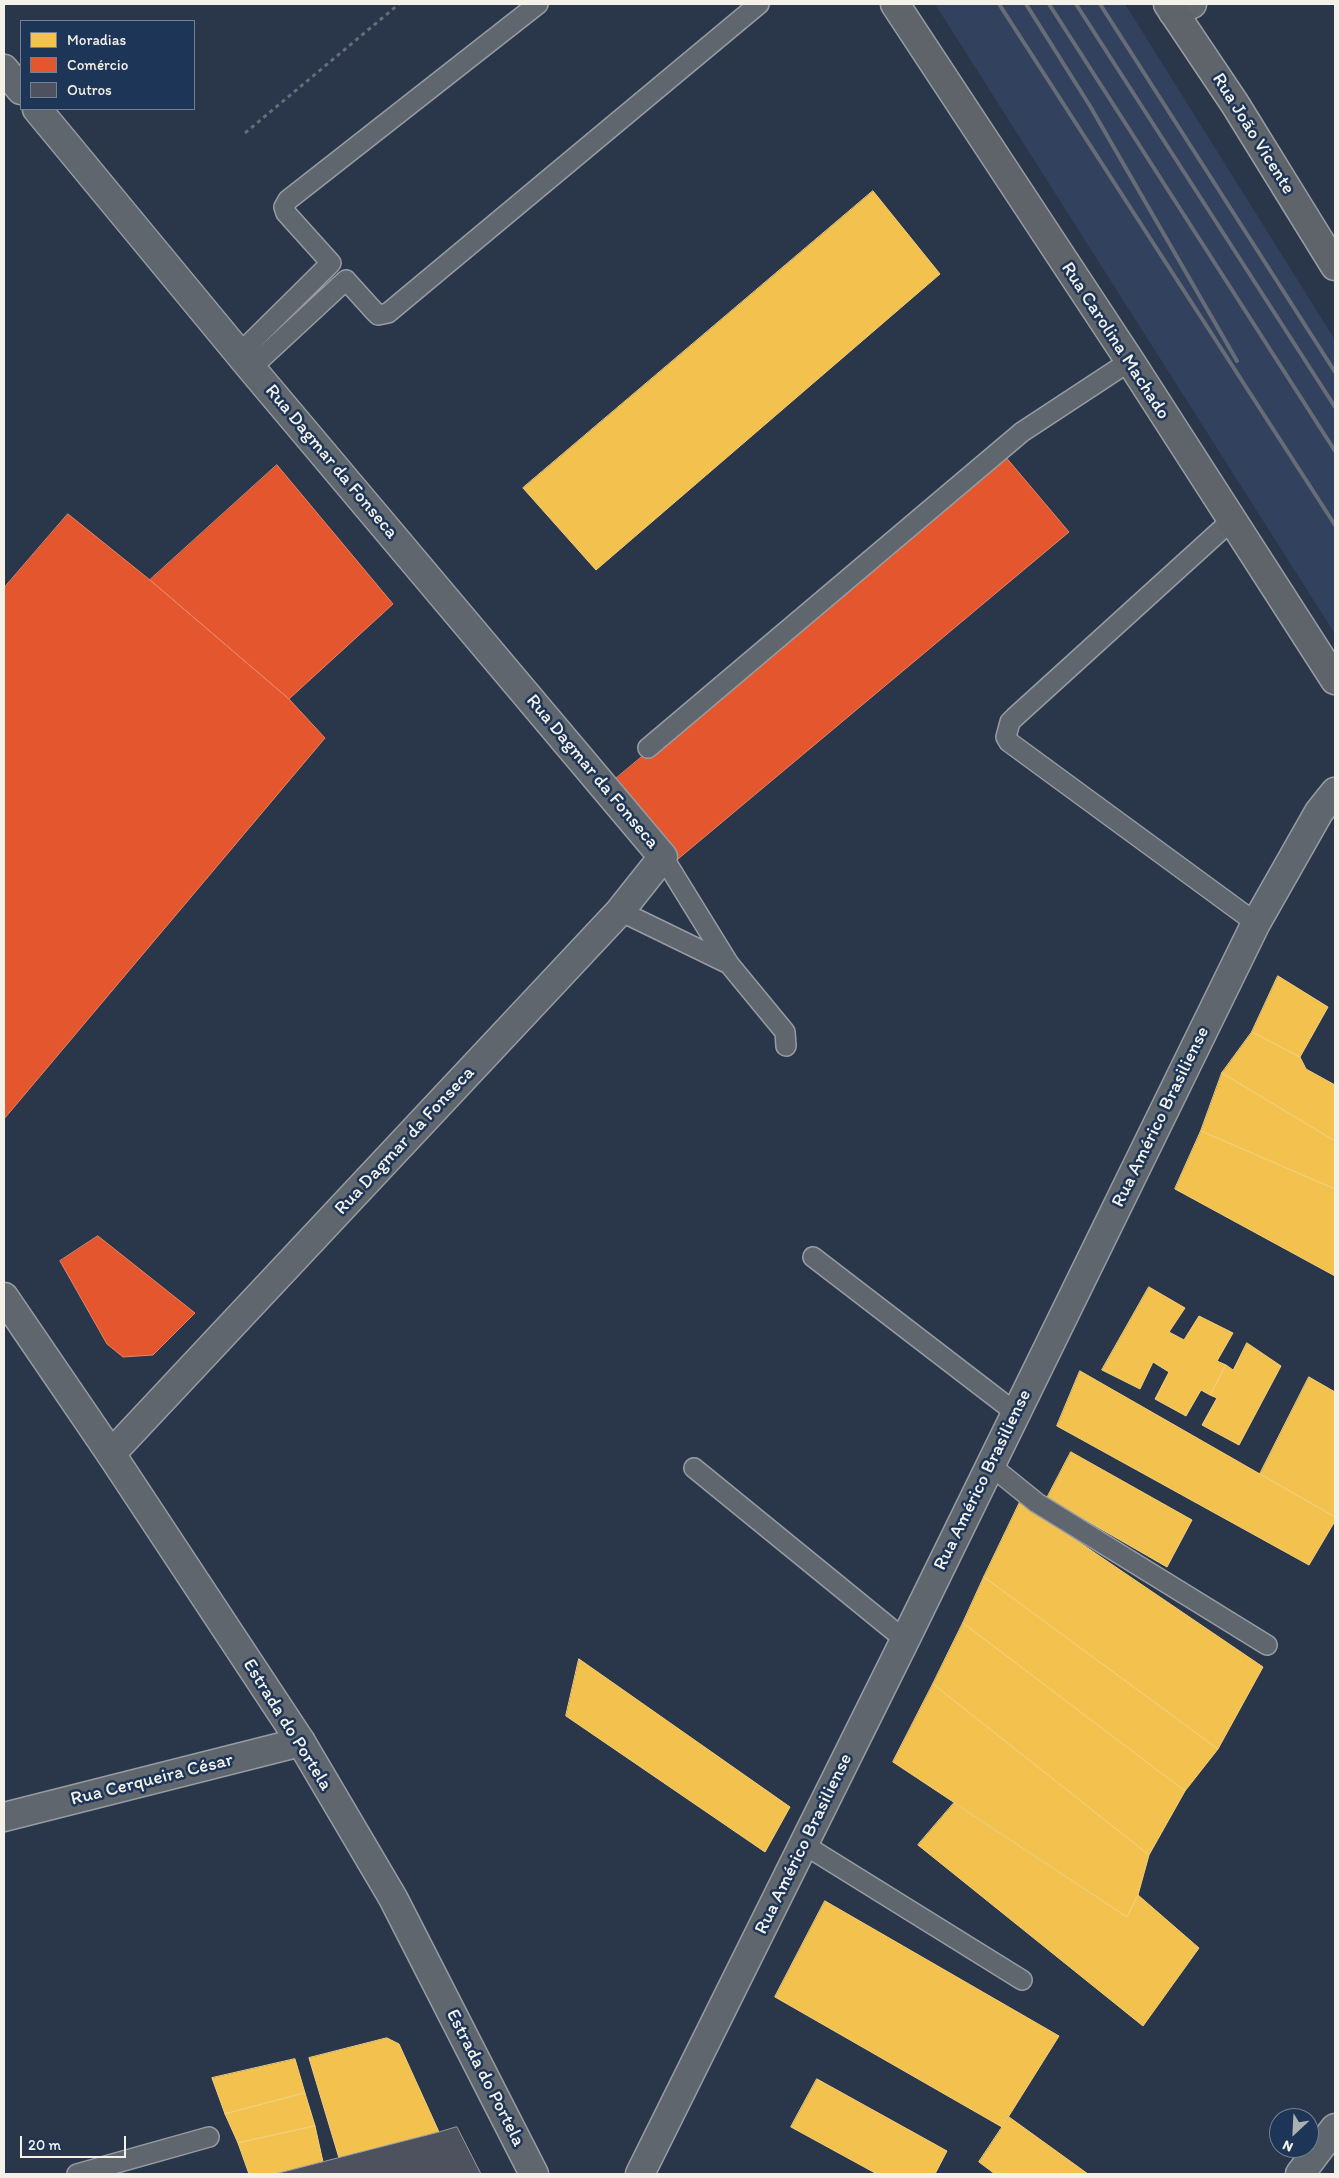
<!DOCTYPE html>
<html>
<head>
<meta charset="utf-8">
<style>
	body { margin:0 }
	#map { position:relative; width:1339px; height:2178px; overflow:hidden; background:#2a374a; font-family:Itim,sans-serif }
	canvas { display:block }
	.frame { position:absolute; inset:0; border:5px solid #f4f1e8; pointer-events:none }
	.legend { position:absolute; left:20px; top:20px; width:175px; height:90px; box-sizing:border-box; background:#1d3557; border:1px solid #738091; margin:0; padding:6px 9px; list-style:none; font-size:15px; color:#f4f1e8 }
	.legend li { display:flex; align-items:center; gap:10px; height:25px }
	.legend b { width:25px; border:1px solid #738091 }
	.north { position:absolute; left:1269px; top:2108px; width:50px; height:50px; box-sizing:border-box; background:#1d3557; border:1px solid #738091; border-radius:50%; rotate:205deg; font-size:14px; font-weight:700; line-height:20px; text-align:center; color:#f4f1e8 }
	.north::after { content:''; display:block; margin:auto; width:18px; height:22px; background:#adb0b1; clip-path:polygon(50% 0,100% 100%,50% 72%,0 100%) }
	.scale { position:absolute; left:20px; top:2136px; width:106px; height:22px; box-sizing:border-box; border:2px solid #f4f1e8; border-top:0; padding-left:6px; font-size:15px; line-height:18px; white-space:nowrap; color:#f4f1e8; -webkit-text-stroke:4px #1d3557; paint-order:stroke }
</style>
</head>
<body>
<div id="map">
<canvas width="1339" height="2178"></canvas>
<div class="frame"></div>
<ul class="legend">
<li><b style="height:14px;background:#f2c14e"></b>Moradias</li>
<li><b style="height:14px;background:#e4572e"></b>Comércio</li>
<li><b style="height:14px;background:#4d525e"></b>Outros</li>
</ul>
<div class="north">N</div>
<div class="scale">20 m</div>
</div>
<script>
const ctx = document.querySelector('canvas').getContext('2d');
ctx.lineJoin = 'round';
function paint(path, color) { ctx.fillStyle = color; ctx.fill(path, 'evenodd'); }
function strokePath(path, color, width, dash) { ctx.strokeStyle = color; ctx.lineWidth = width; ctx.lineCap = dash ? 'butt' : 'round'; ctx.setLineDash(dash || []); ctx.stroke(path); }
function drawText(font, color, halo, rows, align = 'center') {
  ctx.font = font + ' Itim,sans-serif'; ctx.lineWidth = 5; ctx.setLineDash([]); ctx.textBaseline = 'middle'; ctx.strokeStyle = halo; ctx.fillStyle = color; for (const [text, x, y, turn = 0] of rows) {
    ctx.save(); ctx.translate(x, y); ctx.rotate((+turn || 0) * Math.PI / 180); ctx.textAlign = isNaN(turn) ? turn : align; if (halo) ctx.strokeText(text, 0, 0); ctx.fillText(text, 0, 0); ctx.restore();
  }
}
const built = new Path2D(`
	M935,4h190l210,336v294z`);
const homes = new Path2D(`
	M873,191l67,83 -344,296 -73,-82z
	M1278,976l50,31 -28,50 -48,-25z
	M1252,1032l48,25 6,12 29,16v56l-113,-68z
	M1222,1073l113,68v48l-134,-58z
	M1201,1131l134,58v87l-160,-87z
	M1149,1287l36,21 -16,24 15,8 15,-24 34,17 -16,28 9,4 -16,30 -9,-5 -15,26 -31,-17 14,-27 -16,-10 -13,27 -38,-19z
	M1247,1343l34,23 -42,79 -37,-20 15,-27 -7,-3 16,-30 7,5z
	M1080,1371l255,146v4l-26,44 -252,-139z
	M1309,1377l26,15v125l-75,-43z
	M1071,1452l121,68 -25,47 -120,-69z
	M1020,1502l243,165 -45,82 -234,-172z
	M984,1577l234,172 -33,42 -222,-168z
	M963,1623l222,168 -36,64 -216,-171z
	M579,1659l211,148 -25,45 -199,-136z
	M933,1684l216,171 -11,40 -11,22 -234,-155z
	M954,1803l173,114 11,-22 61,53 -56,78 -225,-181z
	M825,1901l234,135 -57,91 -227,-130z
	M387,2038l12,6 40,88 -100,26 -30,-100z
	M295,2059l10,34 -80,21 -13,-36z
	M817,2079l130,72 -12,23h-58l-86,-47z
	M305,2093l10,33 -77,17 -13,-29z
	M1009,2117l79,57h-93l-16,-12z
	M315,2126l8,36 -48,12h-26l-11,-31z`);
const shops = new Path2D(`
	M1004,455l65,77 -391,327 -65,-78z
	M277,465l116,139 -104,95 -139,-119z
	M68,514l82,66 139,119 36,39 -321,381v-531z
	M98,1236l97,77 -42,42 -30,2 -16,-13 -47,-83z`);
const building = new Path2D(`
	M457,2127l24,47h-206l164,-42z`);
const path = new Path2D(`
	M245,133l154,-129`);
const service = new Path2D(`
	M239,354l92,-91 -45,-50 -2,-6 4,-7 250,-196
	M251,368l95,-88 28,31 4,4 10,-2 371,-309
	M1232,520l-217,197 -5,5 -4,15 3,5 247,181
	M648,748l374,-316 108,-71
	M663,857l66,107 56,68 1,14
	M620,911l109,53
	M813,1257l203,156
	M990,1465l47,38 230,142
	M694,1468l211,172
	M803,1844l219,136
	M77,2174l132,-37`);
const minor = new Path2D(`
	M1173,12l19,-8
	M4,1817l297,-75`);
const tertiary = new Path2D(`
	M4,69l17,21
	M37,109l214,259 412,489 -43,54 -509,543`);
const secondary = new Path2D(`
	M4,1297l107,157 190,288 92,156 141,276
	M640,2174l265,-534 351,-717 63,-111 16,-20
	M1300,2174l35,-46`);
const primary = new Path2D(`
	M895,4l235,357 205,319
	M1168,4l67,100 100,162`);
const rail = new Path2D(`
	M999,4l336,521
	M1026,4l64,102 147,255
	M1049,4l286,447
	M1076,4l259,403
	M1100,4l235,368`);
const streetNames = [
	["Rua João Vicente",1253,134,58],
	["Rua Carolina Machado",1115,341,57],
	["Rua Dagmar da Fonseca",331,462,50],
	["Rua Dagmar da Fonseca",592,772,50],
	["Rua Américo Brasiliense",1161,1117,-64],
	["Rua Dagmar da Fonseca",405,1141,-47],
	["Rua Américo Brasiliense",983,1480,-64],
	["Estrada do Portela",287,1725,58],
	["Rua Cerqueira César",152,1780,-14],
	["Rua Américo Brasiliense",804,1844,-64],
	["Estrada do Portela",485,2078,63]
];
paint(built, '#32415d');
paint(homes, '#f2c14e');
strokePath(homes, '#f3cf7c', 1);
paint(shops, '#e4572e');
strokePath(shops, '#e98566', 1);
paint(building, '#4d525e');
strokePath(building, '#979ca3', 1);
strokePath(service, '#979ca3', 22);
strokePath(minor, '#979ca3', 31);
strokePath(tertiary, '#979ca3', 31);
strokePath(secondary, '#979ca3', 31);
strokePath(primary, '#979ca3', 31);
strokePath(path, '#666d76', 3, [4, 4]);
strokePath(service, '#60666e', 19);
strokePath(minor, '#60666e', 28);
strokePath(tertiary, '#60666e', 28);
strokePath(secondary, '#60666e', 28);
strokePath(primary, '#5e646a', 28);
strokePath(rail, '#666d76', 4);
drawText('19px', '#f4f1e8', '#1d3557', streetNames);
</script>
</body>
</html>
